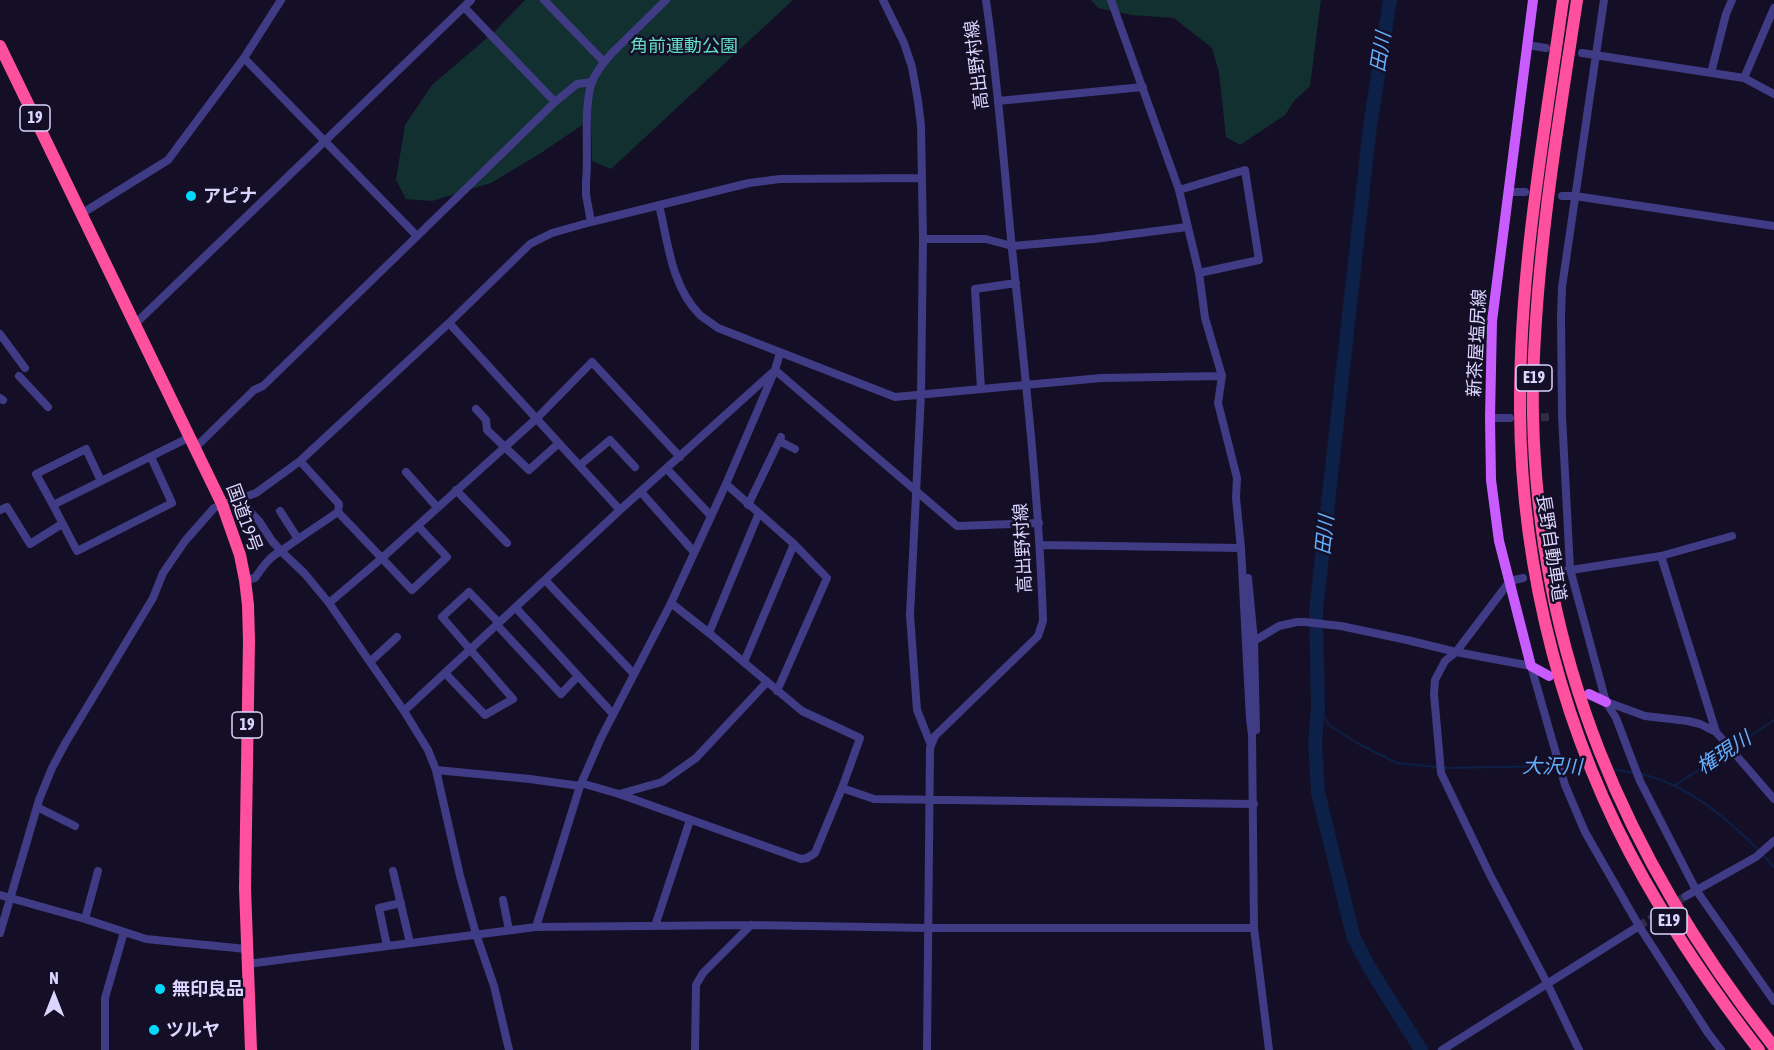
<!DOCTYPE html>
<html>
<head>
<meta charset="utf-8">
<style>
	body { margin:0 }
	#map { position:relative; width:1774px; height:1050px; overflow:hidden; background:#140f26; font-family:"Asap Condensed",sans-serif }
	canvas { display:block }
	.north { position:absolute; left:24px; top:966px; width:60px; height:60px; -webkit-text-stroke:4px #140f26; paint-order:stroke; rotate:0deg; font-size:16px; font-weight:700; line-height:24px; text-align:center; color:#dbd5ff }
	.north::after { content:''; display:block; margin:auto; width:21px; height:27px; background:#dbd5ff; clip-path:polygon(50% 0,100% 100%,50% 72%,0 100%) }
</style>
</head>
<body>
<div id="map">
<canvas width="1774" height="1050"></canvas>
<div class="north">N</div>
</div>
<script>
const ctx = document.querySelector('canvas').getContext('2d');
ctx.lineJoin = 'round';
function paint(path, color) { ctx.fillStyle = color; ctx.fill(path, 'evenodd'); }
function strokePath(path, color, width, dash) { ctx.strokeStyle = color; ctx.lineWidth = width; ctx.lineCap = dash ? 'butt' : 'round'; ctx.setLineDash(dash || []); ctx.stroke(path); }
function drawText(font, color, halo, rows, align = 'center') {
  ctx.font = font + ' "Asap Condensed","Noto Sans JP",sans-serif'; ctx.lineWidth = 5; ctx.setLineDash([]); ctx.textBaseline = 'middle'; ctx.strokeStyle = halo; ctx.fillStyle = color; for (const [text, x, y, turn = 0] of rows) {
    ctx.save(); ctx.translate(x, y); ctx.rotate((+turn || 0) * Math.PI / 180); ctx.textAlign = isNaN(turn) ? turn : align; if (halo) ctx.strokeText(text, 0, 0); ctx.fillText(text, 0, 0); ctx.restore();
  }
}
const green = new Path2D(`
	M525,0h268l-182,169 -19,-8 -1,-42 -50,34 -50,30 -59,18 -26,-2 -10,-19 9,-55 27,-40 62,-53z
	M1091,0h230l-11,86 -16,15 -9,14 -45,30 -14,-8 -7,-65 -7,-24 -38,-30 -42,-3 -34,-7z`);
const stream = new Path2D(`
	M1318,708l12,18 29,18 38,19 41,4
	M1734,747l40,-27
	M1563,766l22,1
	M1443,768l115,-2
	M1611,769l24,4
	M1641,774c52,11 99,55 133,93
	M1674,786l55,-36`);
const river = new Path2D(`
	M1390,0l-20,126 -54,485 2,97 -3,34 3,50 35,144 16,31 52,83`);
const minorTunnel = new Path2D(`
	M1529,418l21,-1
	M1639,926l47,-30`);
const minor = new Path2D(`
	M544,0l60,62
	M883,0l21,43 8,24 6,34 3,25 2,113 -2,155 -11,221 7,95 14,35
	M1111,0l68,190 20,83 6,45 17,58 -4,27 19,75 -1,20 5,50 9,171 2,16 2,193 15,122
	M1604,0l-42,287 -1,30 1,99 8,153 36,133 10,16 24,63 56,109 78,111
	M464,7l91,95
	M1527,45l19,3
	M1582,53l162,25 30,16
	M244,58l173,178
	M1711,73l15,-59 6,-14
	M1744,78l30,-70
	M998,101l145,-14
	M1179,190l66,-20 14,90 -60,13
	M1508,192h17
	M1562,196h13l199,30
	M659,205c9,37 12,80 40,109 5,5 13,9 19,14l177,69 206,-19 121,-2
	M81,214l87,-54 76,-102 37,-58
	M591,222l158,-39 31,-4 141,-1
	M923,239h63l26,7 82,-7 93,-12
	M449,323l171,187
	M135,324l336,-324
	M0,334l25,34
	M775,370l182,156 82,-3
	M19,376l29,31
	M981,389l-6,-100 41,-6
	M0,398l3,2
	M476,409l10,11 1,10 42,40 30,-27
	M1490,418h20
	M779,441l16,8
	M195,448l59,-58 9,-4 292,-284 22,-18 15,-2
	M151,457l21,46 -95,48 -24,-46 137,-68
	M300,461l39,43 -1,8 74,78 35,-33 -29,-31
	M580,465l30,-25 25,27
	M667,469l44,47
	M406,472l31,35
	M726,484l68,60 33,34 -50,113
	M456,490l51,53
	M641,492l53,60
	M238,499l21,22 13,20 9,10 17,-12 -18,-28
	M53,505l-17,-31 50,-25 15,32
	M748,505l33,-68
	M0,510l7,-3 23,37 32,-20
	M298,539l40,-27
	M1040,545l201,3
	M1661,556l55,176 58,67
	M1558,572l103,-16 71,-20
	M1248,578l6,63 2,89
	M1523,578l-13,3 -54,71 -11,9 -10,19 -1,14 7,79 49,102 57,108 32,67
	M245,580l10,-2c7,-10 15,-22 26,-27l24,23 24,29 75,108 24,39 8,20 24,106 16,58 18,52 15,64
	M545,580l89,94
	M329,603l53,-45 155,-140 55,-56 88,95
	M516,608l97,106
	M497,625l64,69 17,-18
	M709,633l50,-120
	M1254,641l25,-15 18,-4h8l36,4 66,14 49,12 75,14 34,119 20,47 54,94 69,107 13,17
	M370,662l27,-25
	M744,662l50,-118
	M445,673l40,42 28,-16 -71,-82 27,-25 30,31
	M1607,702l38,14 43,5 12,3 16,8
	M404,711l216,-201 153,-138
	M436,770l94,9 50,7
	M581,783l38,11 182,65 6,-1 8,-5 27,-65 18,-50 -58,-27 -93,-78 -38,-30
	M842,788l32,11 380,5
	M619,794l43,-12 34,-24 71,-76
	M37,807l38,19
	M393,871l17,72
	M0,895l85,24 61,20 100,10
	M1686,896l70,-39 18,-16
	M503,900l6,30
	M85,919l13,-48
	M655,926l35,-106
	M536,927l44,-141 21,-48 70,-135 55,-119 49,-114 5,-17
	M0,933l39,-133 13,-32 14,-26 87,-144 10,-25 22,-32 29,-33 42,-15 44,-32 149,-138 81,-79 22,-11 39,-11 -5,-27v-13c3,-28 -3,-75 6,-100 4,-11 12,-20 19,-28l55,-54
	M387,946l-8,-38 22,-5
	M247,964l289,-37 215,-2 178,3h325
	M105,1050v-52l19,-66
	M695,1050l1,-65 7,-12 48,-48
	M927,1050l3,-302 5,-12 103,-100 5,-15c-4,-124 -18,-248 -31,-372 -8,-83 -14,-166 -26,-249
	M1442,1050l197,-124`);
const major = new Path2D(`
	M1533,0l-41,321 -2,97 1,62 8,61 32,125 18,10
	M1589,694l17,8`);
const highway = new Path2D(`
	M1563,0c-19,136 -44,272 -43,410 1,162 44,328 124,469 34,60 73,117 115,171
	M1577,0c-16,106 -34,213 -41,320 -2,31 -4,63 -3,95 5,242 92,444 241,632
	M0,46l222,458 18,51 5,25 3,25 1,36 -4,247 6,162`);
const markers = [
	[191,196,6,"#02dafd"],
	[160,989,6,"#02dafd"],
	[154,1030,6,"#02dafd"]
];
const shields = [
	[35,118,30],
	[1534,378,36],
	[247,725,30],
	[1669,921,36]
];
const shieldNames = [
	["19",35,118],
	["E19",1534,378],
	["19",247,725],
	["E19",1669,921]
];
const parkNames = [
	["角前運動公園",684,46]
];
const streetNames = [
	["高出野村線",977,65,-97],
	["新茶屋塩尻線",1477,343,-87],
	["国道19号",244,518,70],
	["高出野村線",1023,548,-93],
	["長野自動車道",1551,548,81]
];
const poiNames = [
	["アピナ",203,196],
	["無印良品",172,989],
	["ツルヤ",166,1030]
];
const waterNames = [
	["田川",1381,52,-81],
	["田川",1325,535,-84],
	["権現川",1724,753,-33],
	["大沢川",1552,767,1]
];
paint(green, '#123030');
strokePath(stream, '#0c2048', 2);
strokePath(river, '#0c2048', 14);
strokePath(minorTunnel, '#322d47', 8, [8, 4]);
strokePath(minor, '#403b85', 8);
strokePath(major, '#c85cfe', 10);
strokePath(highway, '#fe509d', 12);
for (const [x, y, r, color] of markers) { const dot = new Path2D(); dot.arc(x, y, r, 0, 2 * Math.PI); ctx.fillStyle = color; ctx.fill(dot); strokePath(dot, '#140f26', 2); }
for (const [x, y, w] of shields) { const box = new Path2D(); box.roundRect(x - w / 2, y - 13, w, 26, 4.5); ctx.fillStyle = '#140f26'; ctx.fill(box); strokePath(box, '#dbd5ff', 1.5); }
drawText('bold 16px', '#dbd5ff', null, shieldNames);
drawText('18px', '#60dfc5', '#140f26', parkNames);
drawText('18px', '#dbd5ff', '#140f26', streetNames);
drawText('bold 18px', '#dbd5ff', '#140f26', poiNames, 'left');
drawText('italic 20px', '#63b0fe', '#140f26', waterNames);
</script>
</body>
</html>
